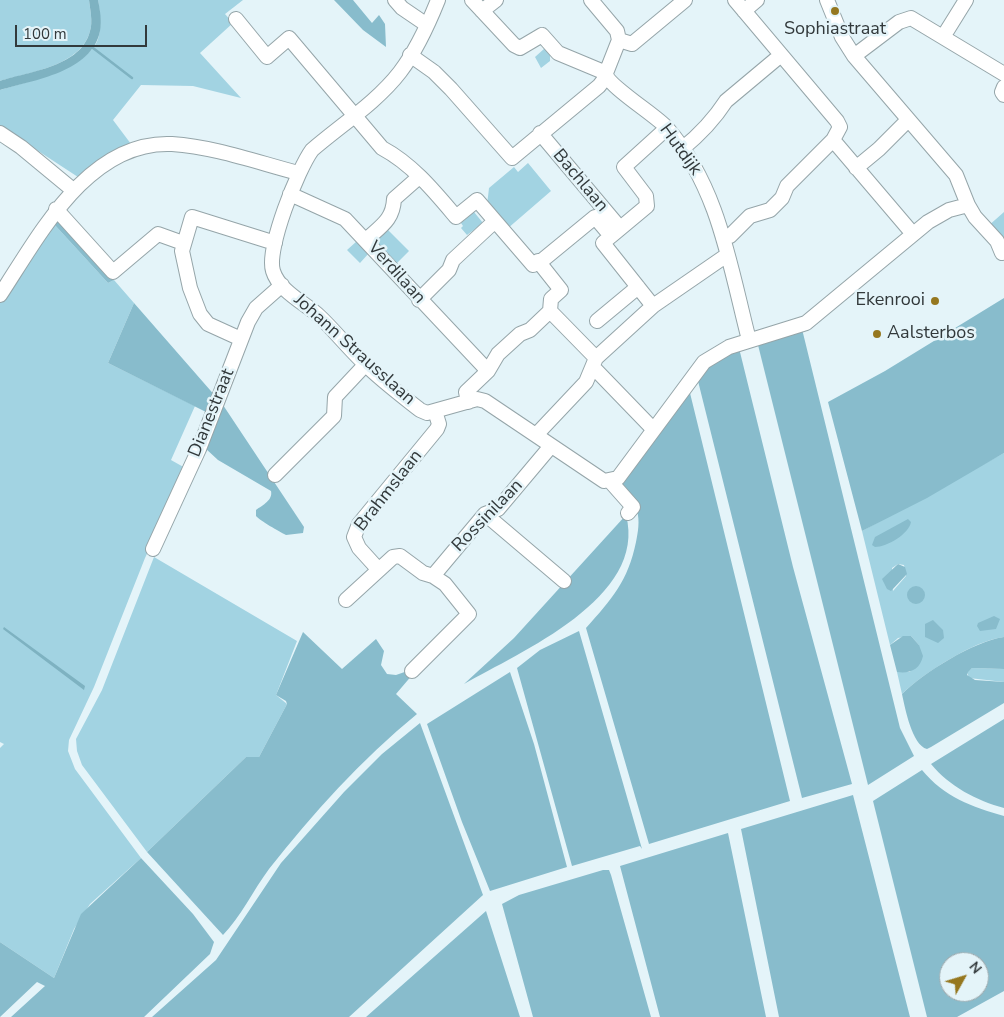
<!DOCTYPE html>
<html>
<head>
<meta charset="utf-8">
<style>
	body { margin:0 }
	#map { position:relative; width:1004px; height:1017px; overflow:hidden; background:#e4f4f9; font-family:"Nunito Sans",sans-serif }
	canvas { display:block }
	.north { position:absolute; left:939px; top:952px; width:50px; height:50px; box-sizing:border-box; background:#e4f4f9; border:1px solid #9da9ad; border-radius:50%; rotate:51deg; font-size:14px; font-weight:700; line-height:20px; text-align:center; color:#32393b }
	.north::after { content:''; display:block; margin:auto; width:18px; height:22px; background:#95771f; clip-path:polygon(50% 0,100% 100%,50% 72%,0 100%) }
	.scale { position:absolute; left:15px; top:25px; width:132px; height:22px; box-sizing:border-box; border:2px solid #32393b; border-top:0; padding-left:6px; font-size:15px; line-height:18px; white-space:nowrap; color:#32393b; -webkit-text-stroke:4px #e4f4f9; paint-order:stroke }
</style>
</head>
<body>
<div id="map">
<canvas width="1004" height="1017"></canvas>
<div class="north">N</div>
<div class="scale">100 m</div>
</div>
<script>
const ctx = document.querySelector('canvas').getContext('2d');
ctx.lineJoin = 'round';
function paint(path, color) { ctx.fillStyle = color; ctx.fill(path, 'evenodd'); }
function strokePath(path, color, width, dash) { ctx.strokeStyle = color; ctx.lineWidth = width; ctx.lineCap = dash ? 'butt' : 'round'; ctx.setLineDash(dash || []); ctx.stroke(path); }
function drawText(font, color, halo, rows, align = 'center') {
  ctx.font = font + ' "Nunito Sans",sans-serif'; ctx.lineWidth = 5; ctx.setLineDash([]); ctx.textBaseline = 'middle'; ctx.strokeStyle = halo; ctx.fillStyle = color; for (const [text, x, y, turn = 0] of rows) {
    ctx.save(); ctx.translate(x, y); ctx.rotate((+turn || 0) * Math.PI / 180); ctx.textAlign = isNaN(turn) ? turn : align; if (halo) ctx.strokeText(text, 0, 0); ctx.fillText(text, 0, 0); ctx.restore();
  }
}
const green = new Path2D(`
	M0,0h89c1,9 4,22 1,31 -9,35 -60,41 -90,50z
	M98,0h145l-18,14 8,9 -33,30 41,45 -48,-12 -52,-1 -28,35 18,24 -14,6 -39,27 -78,-51v-36c27,-8 88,-22 98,-51 4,-13 2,-26 0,-39z
	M545,48l5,7v6l-9,7 -6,-11z
	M528,163l23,28 -44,38 -20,-24 2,-17 25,-21 4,5z
	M474,212l9,11 -16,12 -6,-7 2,-2 -2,-3z
	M1004,212v36l-17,-21z
	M53,223l55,60 6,-3 20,23 -26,60 87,43 -24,54 16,9 -42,89 -51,129 -25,53 -1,11 7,18 66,89 -51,46 -16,25 -20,49 -54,-36v-194l4,-4 -4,-2v-441z
	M385,227l24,24 -14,14 -19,-20 -2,-8z
	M357,241l12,12 -9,10 -13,-13z
	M1004,453v184c-29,3 -82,37 -102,57l-5,-22h13l9,-27 -8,-9 -13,2 -8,7 -28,-114zM898,564l6,1 2,11 -13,15 -1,-23z
	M154,557l143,84 -21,54 11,9 -28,53h-13l-99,95 -65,-87 -5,-14 -1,-12 26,-49z
	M972,668l32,1v13l-35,-4 -2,-6z`);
const forest = new Path2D(`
	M334,0h19l19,23 7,-8 6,9 1,23 -23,-17z
	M57,218l57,62 -6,3 -55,-60z
	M1004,298v155l-77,45 -65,33 -34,-129 57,-31z
	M134,303l83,95 -7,16 -102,-51z
	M802,329l98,399 14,28 -46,29 -111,-444z
	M739,348l54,219 59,217 -50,14 -104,-417 7,-12z
	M686,388l4,5 100,408 -141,43 -63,-216c26,-29 42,-47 50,-86 2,-10 4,-21 1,-31 -4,-10 -12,-21 -18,-30z
	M223,405l81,122 -1,6 -17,2c-6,-3 -27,-15 -30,-19v-6c7,-5 17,-10 15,-19l-53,-31 -13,-12z
	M626,515c22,83 -106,137 -162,169l50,-46z
	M908,519l3,3c-2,12 -24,25 -36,25l-3,-2 3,-8z
	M898,564l7,3 2,7 -16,17 -4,-2 -5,-10z
	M907 595a9 9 0 1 1 18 0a9 9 0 1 1-18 0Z
	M994,616l6,3 -4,10 -16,2 -3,-5 1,-3z
	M933,620l10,10 1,8 -6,5 -13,-6v-13z
	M579,631l63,218 -2,-3 -68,20 -55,-198 23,-18z
	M303,632l39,37 34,-30 8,12 -3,14 6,9 9,1 23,-8 -23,27 21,20c-56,46 -104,99 -148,155 -15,20 -29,49 -46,66l-76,-83 99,-95h13l28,-53 -1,-3 -10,-6z
	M903,636h8l8,9 4,11c-3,14 -14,18 -26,16l-7,-27z
	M1004,637v32l-32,-1 -4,4 -1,3 8,5 29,2v21l-73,44 -4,2c-15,-4 -22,-41 -25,-55 21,-21 72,-53 102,-57z
	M510,672l24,72 33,123 -77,24 -28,-69 -35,-98z
	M1004,719v89c-27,-7 -55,-22 -73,-44z
	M420,723l63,172 -134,122h-197l64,-57 65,-97 63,-71 38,-38z
	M922,770c22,27 50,37 82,46v175l-47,26h-30l-54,-216zM949,962h30v30h-30z
	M853,795l57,222h-131l-38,-188z
	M728,833l38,184h-106l-40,-151z
	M141,858l52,56 21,28 -4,12 -66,63h-133l34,-31 -8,-4 -37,35v-75l54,36 27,-64z
	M603,870h6l2,5 40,142h-118l-31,-113 17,-9z
	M486,911l34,106h-154z`);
const water = new Path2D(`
	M89,0h9c2,10 4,21 2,31 -8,41 -66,49 -100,59v-9c30,-10 81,-14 90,-50 3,-9 0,-22 -1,-31z
	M4,627l81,59 -1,4 -81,-61z`);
const stream = new Path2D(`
	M93,48l39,30`);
const minor = new Path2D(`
	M395,0l7,8 25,17
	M438,0c-10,25 -22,51 -38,72 -23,30 -59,53 -88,78 -14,19 -46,99 -39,121 6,20 32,32 46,45 16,15 29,32 45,47 17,17 37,32 56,47l7,3 50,-14 8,2 119,80 14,-3 86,-116 25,-15 77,-24 122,-101 21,-12 19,-5
	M472,0l42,45 6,3 22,-13 16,18 48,20c0,12 51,43 61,55 52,59 63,139 82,212
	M591,0l26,31 2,9
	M735,0l102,121 3,6 -7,13 80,94
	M827,0l15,37 12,19 102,119 12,30 7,12 22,24 5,12
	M482,11l14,-11
	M744,11l13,-11
	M236,19l31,38 22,-19 93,110c30,16 52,43 74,69l21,-17 56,65 5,-4 23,29 -10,9 -1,12 46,47
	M943,37l23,-37
	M410,55l24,17 17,17 61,69 87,-72 7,-9
	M854,56l45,-34 12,-4 93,56
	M606,73l13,-33 13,4 53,-44
	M1004,87l-2,5 2,3
	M0,133l21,14 52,43
	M540,133l80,95
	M682,149c16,-13 33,-31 44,-48l55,-46
	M856,168l23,-19 29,-29
	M290,194l55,25 143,152
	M56,209l57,63 45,-38 25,9
	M611,236l-8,7 50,63
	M723,238l7,-2 20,-20 20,-6 12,-12 5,-12 46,-46
	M366,240c15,-14 27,-20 28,-41l25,-22
	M539,263l56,-46 16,19 36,-30 -1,-10 -22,-29 43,-39
	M0,295c39,-59 88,-155 172,-151 43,3 84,18 126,29
	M419,300l30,-30 4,-10 42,-39
	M597,321l41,-34
	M241,339l-33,-15 -8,-10 -10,-26 -8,-37 10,-34 83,26
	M593,367l60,62
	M468,402l-2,-10 22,-21 10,-17 22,-20 10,-4 20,-19
	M536,435l50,-53 10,-24 57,-52 74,-51
	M275,475l59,-59 1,-19 30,-32
	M610,481l23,26 -5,6
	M485,514l79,67
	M153,549l46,-100 49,-127 8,-14 26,-23
	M378,569l-19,-21 -5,-11 5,-13 78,-95 2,-5 -4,-13
	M346,600l47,-43 7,-1 23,17 10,3
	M412,671l57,-57 -24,-30 -12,-8 52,-62 13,-5 53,-63`);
const markers = [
	[835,11,5,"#95771f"],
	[935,301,5,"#95771f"],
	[877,334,5,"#95771f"]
];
const poiNames = [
	["Sophiastraat",835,30],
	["Ekenrooi",925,301,"right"],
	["Aalsterbos",887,334,"left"]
];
const streetNames = [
	["Hutdijk",680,150,54],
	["Bachlaan",580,181,50],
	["Verdilaan",396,273,48],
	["Johann Strausslaan",354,350,42],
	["Dianestraat",212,413,-68],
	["Brahmslaan",389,491,-52],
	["Rossinilaan",488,516,-46]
];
paint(green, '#a2d3e2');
paint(forest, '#88bccc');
paint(water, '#7eb2c1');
strokePath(stream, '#7eb2c1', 2.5);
strokePath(minor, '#95a5a9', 16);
strokePath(minor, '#fff', 14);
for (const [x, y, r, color] of markers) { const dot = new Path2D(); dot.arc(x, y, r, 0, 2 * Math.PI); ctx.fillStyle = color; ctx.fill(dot); strokePath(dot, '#e4f4f9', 2); }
drawText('18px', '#32393b', '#e4f4f9', poiNames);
drawText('18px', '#32393b', '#e4f4f9', streetNames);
</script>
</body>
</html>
